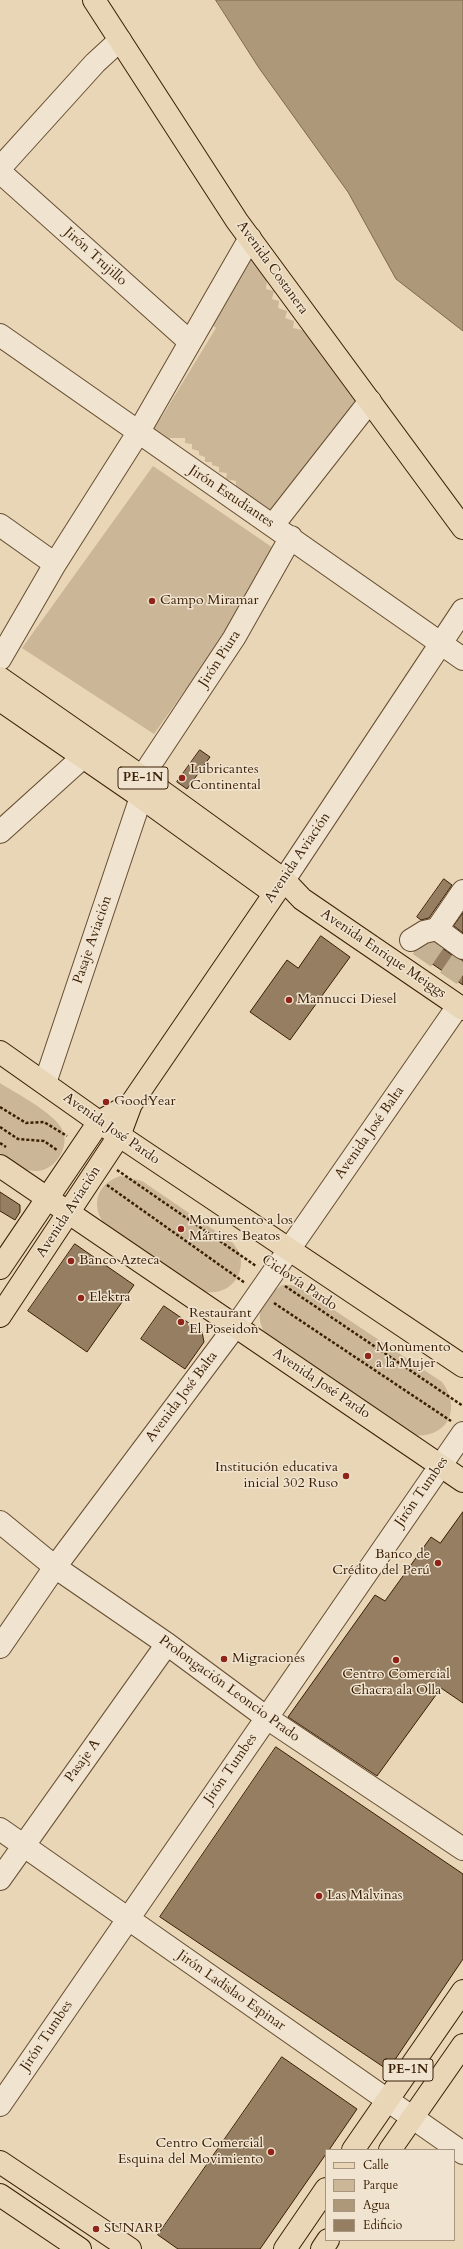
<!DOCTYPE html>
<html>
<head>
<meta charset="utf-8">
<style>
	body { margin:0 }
	#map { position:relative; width:463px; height:2249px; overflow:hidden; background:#e8d6b6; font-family:Cardo,serif }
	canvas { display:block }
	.legend { position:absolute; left:325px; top:2149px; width:130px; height:92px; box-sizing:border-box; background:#f0e4d0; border:1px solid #a8957f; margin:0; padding:5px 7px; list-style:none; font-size:12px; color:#3b1f05 }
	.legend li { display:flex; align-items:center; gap:8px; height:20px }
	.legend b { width:20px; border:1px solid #a8957f }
</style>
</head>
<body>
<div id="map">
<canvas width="463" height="2249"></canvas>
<ul class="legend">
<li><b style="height:5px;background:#e8d6b6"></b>Calle</li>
<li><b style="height:11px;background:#cbb798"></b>Parque</li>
<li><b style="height:11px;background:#ad987a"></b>Agua</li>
<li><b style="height:11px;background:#957e61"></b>Edificio</li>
</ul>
</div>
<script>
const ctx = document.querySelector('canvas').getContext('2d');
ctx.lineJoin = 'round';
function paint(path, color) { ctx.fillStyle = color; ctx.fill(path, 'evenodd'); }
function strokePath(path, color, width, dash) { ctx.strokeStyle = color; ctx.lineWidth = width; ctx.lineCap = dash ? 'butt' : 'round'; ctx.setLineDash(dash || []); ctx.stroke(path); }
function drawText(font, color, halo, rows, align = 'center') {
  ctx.font = font + ' Cardo,serif'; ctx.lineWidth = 3; ctx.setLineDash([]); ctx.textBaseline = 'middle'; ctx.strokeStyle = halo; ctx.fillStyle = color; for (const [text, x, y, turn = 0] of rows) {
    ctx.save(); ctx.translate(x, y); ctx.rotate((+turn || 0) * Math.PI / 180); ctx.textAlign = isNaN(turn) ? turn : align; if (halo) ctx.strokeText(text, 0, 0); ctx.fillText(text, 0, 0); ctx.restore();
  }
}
const green = new Path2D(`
	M252,257l16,12 -2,20 8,2 -2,8 7,2 -1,7 9,3 -2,7 9,3 -1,7 22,5 45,64 -86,119 -38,-19v-16l-10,-2 1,-6 -8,-1v-5l-7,-2v-3h-7v-5l-6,-2v-4l-7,-2v-5l-7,-1v-5h-15l-2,9 -14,-6 -4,-22 11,-1 55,-90 -5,-4 38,-65z
	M153,466l129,88 -128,180 -132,-86z
	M0,1083c17,11 53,29 62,46 9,17 -7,43 -27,42 -13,0 -25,-11 -35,-18z
	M120,1176l22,5 91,62c2,3 6,8 7,11 6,26 -17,45 -40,36l-94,-64c-16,-19 -10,-42 14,-50z
	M282,1285h9l10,3 141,94c21,28 4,58 -31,53l-144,-98c-15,-23 -5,-38 15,-52z`);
const water = new Path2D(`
	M216,0h247v331l-67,-52 -48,-87 -89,-124z`);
const building = new Path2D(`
	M200,750l10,7 -23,32 -10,-7z
	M444,879l8,6 -23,33 -8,2 -4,-3z
	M463,913v20l-9,-7z
	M321,936l29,21 -60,83 -40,-28 37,-52 11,8z
	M434,942l22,16 7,2v25l-48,-33z
	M0,1192l20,13v7l-5,8 -15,-9z
	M75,1244l59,41 -47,67 -59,-41z
	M164,1306l38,26 2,10 -19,27 -44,-30z
	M463,1512v191l-22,-15 -64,88 -89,-59 87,-122 10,6 46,-64 9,6z
	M276,1747l187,127v85l-75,111 -228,-153z
	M282,2057l75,52 -28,41h-3v4l-66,95h-82l-20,-14z`);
const minorTunnel = new Path2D(`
	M419,945l44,30`);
const path = new Path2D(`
	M0,1107l26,16 18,-1 23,14
	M0,1127l18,12 26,2 13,9
	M0,1143l6,4
	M117,1170l139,96
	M107,1185l138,98
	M285,1286l178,120
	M274,1303l177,118`);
const minor = new Path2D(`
	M0,168l95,-105 25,-23
	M0,172l190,170
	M0,335l463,324
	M0,525l55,39
	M273,525l97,-124
	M0,659l55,-95 83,-131 112,-195
	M142,777l92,-139 57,-101
	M0,832l83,-75
	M284,880l179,-270
	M437,929l26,-38
	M411,940l13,-8 13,-3 26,19
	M45,1083l96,-286
	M0,1522l55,45 112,77 100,74 196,131
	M0,1647l55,-80 188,-251 215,-310
	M0,1829l463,324
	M0,1879l167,-235
	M0,2105l463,-672`);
const major = new Path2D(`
	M94,0l143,221 226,307
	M284,880l18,19 161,110
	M0,1052l99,70 364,244
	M0,1166l463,315
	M353,2150l110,-159
	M390,2150l73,-105
	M285,2249l41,-60
	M322,2249l6,-9`);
const highway = new Path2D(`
	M0,678l142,99 142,103 -153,224 -12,32 -119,180
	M0,700l141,97 133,96
	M0,1268l99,-146 32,-18
	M0,2162l130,87
	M0,2195l80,54`);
const markers = [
	[152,601,4,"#8f2418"],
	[182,778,4,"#8f2418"],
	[289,1000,4,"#8f2418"],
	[106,1102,4,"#8f2418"],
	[181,1229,4,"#8f2418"],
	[71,1261,4,"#8f2418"],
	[81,1298,4,"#8f2418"],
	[181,1322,4,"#8f2418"],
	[368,1356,4,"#8f2418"],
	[346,1476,4,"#8f2418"],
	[438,1563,4,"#8f2418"],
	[224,1659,4,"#8f2418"],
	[396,1660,4,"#8f2418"],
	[319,1896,4,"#8f2418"],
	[271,2152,4,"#8f2418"],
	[96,2229,4,"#8f2418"]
];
const shields = [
	[143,778,50],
	[408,2070,50]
];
const shieldNames = [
	["PE-1N",143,778],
	["PE-1N",408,2070]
];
const streetNames = [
	["Jirón Trujillo",95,257,42],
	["Avenida Costanera",272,268,54],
	["Jirón Estudiantes",231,497,34],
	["Jirón Piura",220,659,-57],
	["Avenida Aviación",298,858,-56],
	["Pasaje Aviación",93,940,-71],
	["Avenida Enrique Meiggs",383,954,34],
	["Avenida José Pardo",111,1129,35],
	["Avenida José Balta",370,1133,-55],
	["Avenida Aviación",69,1212,-57],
	["Ciclovía Pardo",299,1283,34],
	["Avenida José Pardo",321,1384,34],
	["Avenida José Balta",182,1397,-53],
	["Jirón Tumbes",422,1492,-55],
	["Prolongación Leoncio Prado",229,1689,36],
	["Pasaje A",83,1761,-54],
	["Jirón Tumbes",231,1769,-55],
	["Jirón Ladislao Espinar",231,1991,35],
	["Jirón Tumbes",47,2036,-56]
];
const poiNames = [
	["Campo Miramar",160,601],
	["Lubricantes",190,770],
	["Continental",190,786],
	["Mannucci Diesel",297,1000],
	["GoodYear",114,1102],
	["Monumento a los",189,1221],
	["Mártires Beatos",189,1237],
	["Banco Azteca",79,1261],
	["Elektra",89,1298],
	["Restaurant",189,1314],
	["El Poseidon",189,1330],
	["Monumento",376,1348],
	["a la Mujer",376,1364],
	["Institución educativa",338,1468,"right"],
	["inicial 302 Ruso",338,1484,"right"],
	["Banco de",430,1555,"right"],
	["Crédito del Perú",430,1571,"right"],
	["Migraciones",232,1659],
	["Centro Comercial",396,1675,"center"],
	["Chacra ala Olla",396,1691,"center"],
	["Las Malvinas",327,1896],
	["Centro Comercial",263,2144,"right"],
	["Esquina del Movimiento",263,2160,"right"],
	["SUNARP",104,2229]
];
paint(green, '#cbb798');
paint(water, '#ad987a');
strokePath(water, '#7f684b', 1);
paint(building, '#957e61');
strokePath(building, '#3b1f05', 1);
strokePath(minorTunnel, '#c5b193', 22, [22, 11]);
strokePath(minor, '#664d31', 24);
strokePath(major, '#3b1f05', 24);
strokePath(highway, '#3b1f05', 24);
strokePath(path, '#3b1f05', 2.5, [3, 2]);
strokePath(minor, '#f0e4d0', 22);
strokePath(major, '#e8d6b6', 22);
strokePath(highway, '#e8d6b6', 22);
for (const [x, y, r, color] of markers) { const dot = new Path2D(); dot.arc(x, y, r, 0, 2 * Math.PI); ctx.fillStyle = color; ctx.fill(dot); strokePath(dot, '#f0e4d0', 1.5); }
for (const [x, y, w] of shields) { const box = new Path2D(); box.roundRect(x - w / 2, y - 11, w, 22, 3); ctx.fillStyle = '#f0e4d0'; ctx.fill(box); strokePath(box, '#3b1f05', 1); }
drawText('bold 13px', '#3b1f05', null, shieldNames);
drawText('14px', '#3b1f05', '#f0e4d0', streetNames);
drawText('14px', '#3b1f05', '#f0e4d0', poiNames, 'left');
</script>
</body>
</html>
